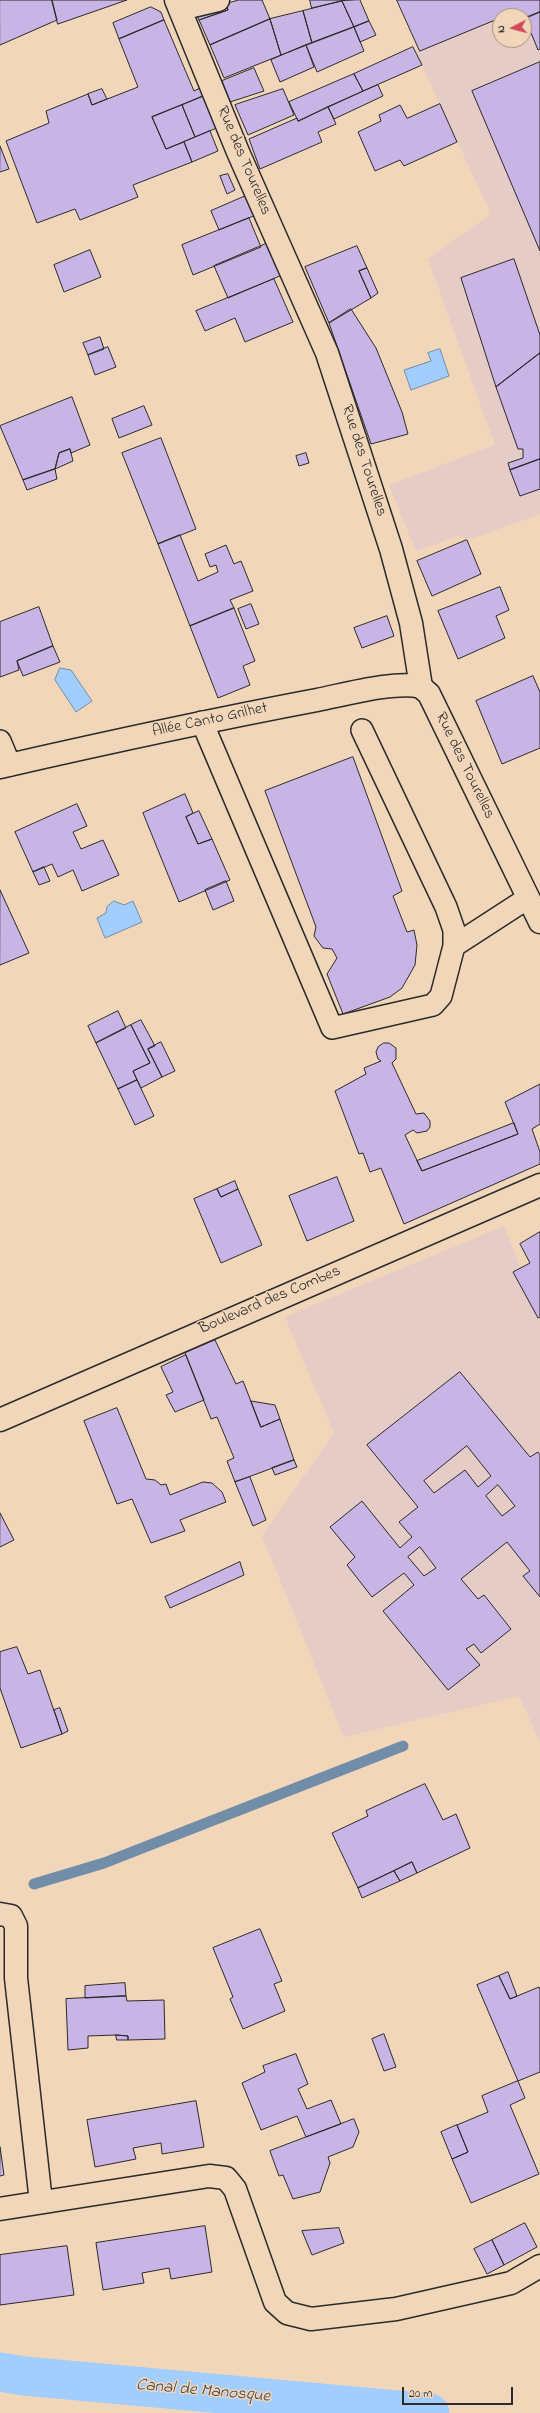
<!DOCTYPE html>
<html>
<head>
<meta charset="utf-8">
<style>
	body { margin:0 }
	#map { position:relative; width:540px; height:2413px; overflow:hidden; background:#f2d6b9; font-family:"Indie Flower",sans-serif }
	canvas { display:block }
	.north { position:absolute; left:492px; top:8px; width:40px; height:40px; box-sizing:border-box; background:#f2d6b9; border:1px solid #a29280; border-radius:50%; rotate:264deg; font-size:11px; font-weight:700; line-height:16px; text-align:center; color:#2b2b2b }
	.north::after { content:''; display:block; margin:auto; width:14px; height:18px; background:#d1495b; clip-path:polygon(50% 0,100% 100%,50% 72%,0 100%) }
	.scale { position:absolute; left:402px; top:2387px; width:111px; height:18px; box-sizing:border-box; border:2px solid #2b2b2b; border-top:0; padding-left:5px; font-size:12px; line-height:14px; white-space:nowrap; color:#2b2b2b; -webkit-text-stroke:3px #f2d6b9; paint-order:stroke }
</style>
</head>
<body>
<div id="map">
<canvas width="540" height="2413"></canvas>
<div class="north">N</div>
<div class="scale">20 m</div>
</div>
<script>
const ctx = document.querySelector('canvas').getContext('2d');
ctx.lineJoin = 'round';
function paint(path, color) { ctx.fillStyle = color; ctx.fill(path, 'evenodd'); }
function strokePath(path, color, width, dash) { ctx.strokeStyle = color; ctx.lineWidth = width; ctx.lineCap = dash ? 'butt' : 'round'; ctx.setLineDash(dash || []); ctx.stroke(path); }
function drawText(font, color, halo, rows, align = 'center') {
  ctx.font = font + ' "Indie Flower",sans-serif'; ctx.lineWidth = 3; ctx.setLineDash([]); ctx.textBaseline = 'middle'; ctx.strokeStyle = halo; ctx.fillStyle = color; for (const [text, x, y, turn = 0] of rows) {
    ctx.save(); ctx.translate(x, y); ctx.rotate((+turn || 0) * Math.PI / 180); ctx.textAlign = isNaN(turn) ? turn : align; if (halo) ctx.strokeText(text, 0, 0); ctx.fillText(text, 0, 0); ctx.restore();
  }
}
const built = new Path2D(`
	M397,0h143v514l-69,25 -14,-3 -41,15 -27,-66 106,-40 -67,-186 63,-45 -75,-161 4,-2zM500,16h24v24h-24z
	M504,1226l36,91v425l-21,-46 -175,41 -82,-201 72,-103 -49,-116z`);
const water = new Path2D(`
	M440,349l9,27 -38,14 -7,-20 27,-9 -3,-8z
	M60,668l11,2 21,31 -16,11 -21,-32z
	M114,901l10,4 9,-4 9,21 -37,16 -8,-20 9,-5 1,-6z`);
const stream = new Path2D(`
	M34,1884l70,-21 299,-117`);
const canal = new Path2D(`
	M0,2372l24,4 406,37`);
const building = new Path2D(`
	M0,0h52l5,20 -57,25z
	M52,0h75l-69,24z
	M239,0h23l8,19 -60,26 -11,-25 29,-10 -2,-6z
	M310,0h32v1l-30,7z
	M360,0l9,21 -15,6 -12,-26z
	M397,0h143v12l-16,7v-3h-12l-1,-2 -11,2v2l-80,33z
	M342,1l12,26 -42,16 -9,-32z
	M226,4l2,6 -29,10 -3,-7z
	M151,7l10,5 3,8 -45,19 -6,-16z
	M303,11l9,32 -31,12 -11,-36z
	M540,12v37l-2,1 -13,-32z
	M270,19l11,36 -57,23 -14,-33z
	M164,20l30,71 8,-4 4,8 -54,22 14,32 18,-7 8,20 -59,23 5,12 -58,23 -5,-11 -38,14 -31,-82 43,-18 -3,-12 42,-17 4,11 46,-18 -19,-48z
	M369,21l7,14 -16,7 -6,-15z
	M354,27l10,24 -47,21 -11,-27z
	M306,45l8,22 -34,15 -9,-22z
	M413,47l9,18 -59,26 -9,-17z
	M540,62v189l-68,-160z
	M254,68l10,23 -34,11 -8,-21z
	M354,74l9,17 -65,30 -9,-19z
	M378,85l5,11 -49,23 -6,-12z
	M102,89l5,10 -15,6 -4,-11z
	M283,89l11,26 -46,20 -13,-30z
	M206,95l13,32 -24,10 -13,-32z
	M440,104l17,38 -53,24 -4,-6 -25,11 -17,-39 23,-11 -2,-6 21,-10 7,13z
	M182,105l13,32 -29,12 -14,-32z
	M328,107l8,17 -18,8 4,10 -62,27 -11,-30 48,-21 1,3z
	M210,131l8,20 -26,11 -8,-20z
	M0,146l9,23 -9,3z
	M228,174l7,16 -8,4 -7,-18z
	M248,195l8,20 -37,15 -8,-19z
	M249,218l12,29 -68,28 -11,-30z
	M268,243l14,32 -54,23 -14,-32z
	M357,246l10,22 -8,3 12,27 -42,25 -24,-56z
	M90,250l11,27 -37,15 -10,-27z
	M514,259l26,76v18l-44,34 -35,-109z
	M367,268l11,25 -7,5 -12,-27z
	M274,279l19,43 -48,20 -10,-24 -30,13 -9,-20z
	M351,309l25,39 26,64 6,22 -37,10 -42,-121z
	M100,337l4,12 -16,6 -5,-12z
	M108,347l8,20 -21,8 -7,-20z
	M540,353v106l-30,11 -2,-7 15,-5v-9h-5l-22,-62z
	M72,397l18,48 -19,8 -1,-4 -11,4 -4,16 -32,11 -23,-54z
	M144,406l8,19 -33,13 -7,-19z
	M161,438l35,91 -38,15 -36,-91z
	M70,449l3,12 -18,8 4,-16z
	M306,453l3,10 -10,3 -3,-10z
	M540,459v30l-20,7 -10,-26z
	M55,469l2,10 -30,11 -4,-10z
	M180,535l18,46 20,-9 -2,-7 -6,2 -5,-13 21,-9 8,19 7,-3 12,30 -23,9 4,8 -44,18 -32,-82z
	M467,540l14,34 -49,22 -15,-35z
	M500,587l9,23 -13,6 9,22 -47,21 -20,-48z
	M251,604l8,20 -13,5 -8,-20z
	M39,607l14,39 -36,15 2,9 -19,7v-55z
	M234,608l21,53 -12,5 7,19 -32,13 -28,-72z
	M387,616l7,20 -32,12 -8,-20z
	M53,646l7,16 -37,14 -6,-15z
	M533,676l7,16v56l-38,16 -26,-63z
	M353,757l49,134 -9,5 14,36 7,-2 3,15 -2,20 -13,23 -12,9 -47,17 -16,-40 10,-16 -5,-9 -9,-1 -9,-12 2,-9 -51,-136z
	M185,794l8,19 -7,4 12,27 14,-5 18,41 -51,22 -36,-89z
	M77,804l10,22 -14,6 8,17 22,-9 16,35 -37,16 -9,-21 -15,7 -6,-13 -19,8 -18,-40z
	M199,811l13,28 -14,5 -12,-27z
	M44,867l6,14 -11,4 -6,-13z
	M226,881l8,20 -21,9 -8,-20z
	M0,890l29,63 -29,12z
	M118,1011l8,17 -30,15 -8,-17z
	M141,1020l14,26 -7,3 14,28 -21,11 -8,-17 17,-8 -19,-38z
	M131,1025l19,38 -17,8 4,9 -19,9 -22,-46z
	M161,1042l14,29 -13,6 -14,-28z
	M384,1043h5l7,5v11l-4,4 24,51 8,-1 6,8v6l-3,4 -10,2 -4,-3 -8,5 17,36 96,-37 -13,-32 35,-18v40l-8,5 8,23v12l-136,60 -23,-56 -11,4 -7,-19 -4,1 -24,-63 31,-17 -2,-6 17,-7 -3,-2 -2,-7 2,-5z
	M137,1080l17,36 -19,9 -17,-36z
	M514,1123l4,11 -96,37 -5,-10z
	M337,1177l17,44 -47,20 -18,-45z
	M235,1181l3,8 -17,8 -4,-8z
	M217,1189l4,8 17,-8 24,56 -41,18 -27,-64z
	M540,1232v85l-2,1 -25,-46 17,-9 -10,-19z
	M215,1340l21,44 7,-3 18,46 19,-8 14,41 -59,22 -8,-21 7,-3 -17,-41 -6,2 -26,-66z
	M186,1355l18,45 -29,12 -9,-17 7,-3 -12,-25z
	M460,1372l70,85 8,-5 2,3v142l-17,-21 7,-5 -23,-29 -46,37 17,20 6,-4 27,34 -30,24 -7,-9 -8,5 14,16 -32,25 -65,-79 31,-26 -10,-12 -32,24 -25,-32 8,-8 -25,-30 32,-26 38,47 12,-11 -13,-15 19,-15 -51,-62zM467,1446l24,30 -13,11 -13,-17 -31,23 -10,-12zM498,1485l17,21 -13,10 -16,-20zM420,1547l16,21 -12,8 -16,-19z
	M251,1401l24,4 5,14 -19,8z
	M117,1408l29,71 9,1 6,5 5,-1 4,11 33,-13 9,1 10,9 4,10 -46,18 5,11 -34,12 -19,-44 -15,5 -33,-83z
	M294,1460l3,7 -22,8 -3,-7z
	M250,1477l16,43 -13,6 -18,-44z
	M0,1513l14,27 -14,7z
	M240,1562l4,13 -74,33 -5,-11z
	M17,1647l11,27 12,-4 22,64 -41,14 -21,-60v-36z
	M60,1708l8,23 -6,3 -8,-24z
	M425,1784l18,36 13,-6 14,34 -53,25 -5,-11 -54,26 -26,-55 36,-17 -2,-5z
	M412,1862l5,11 -17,8 -6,-10z
	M394,1871l6,10 -38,17 -4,-10z
	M260,1929l22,52 -8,3 11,27 -42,18 -13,-30 3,-2 -20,-49z
	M508,1972l9,24 -7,3 -11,-23z
	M499,1976l11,23 29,-12 1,3v82l-22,9 -41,-96z
	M125,1983l1,13 -41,2v-12z
	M126,1996l1,5 37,-1 1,39 -37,1v-4l-12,-1 -28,1v12l-20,2 -2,-51z
	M384,2034l12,33 -12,4 -12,-32z
	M116,2035l12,1v4h-11z
	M296,2054l12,30 -10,5 9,20 24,-9 10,24 -35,13 -9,-21 -36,14 -19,-47 23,-11 -2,-6z
	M518,2081l7,17 -15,7 29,69 -68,29 -19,-44 16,-7 -11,-27 31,-13 -6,-16z
	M196,2101l8,46 -42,7 -1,-11 -28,5 3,11 -41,8 -8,-47z
	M354,2119l5,13 -6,15 -25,10 2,6 -10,29 -27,7 -10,-24 -4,1 -9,-25z
	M457,2125l11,27 -16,7 -11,-27z
	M0,2147l4,28 -4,1z
	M525,2223l12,24 -33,18 -12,-25z
	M205,2226l7,46 -41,7 -2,-11 -27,5 2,10 -41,7 -7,-47z
	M339,2228l5,15 -32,12 -10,-24z
	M492,2240l12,25 -17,9 -13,-25z
	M67,2246l7,49 -74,10v-50z`);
const lane = new Path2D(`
	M202,722l130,306 101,-23 8,-9 13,-50 74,-48
	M362,730l84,177 8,23v16
	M0,741l10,24`);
const street = new Path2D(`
	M176,0l62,152 89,201 64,196 20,74 10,64
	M180,9l38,-9
	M0,1420l540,-235
	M0,1914l11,2 5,10v52l25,224
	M0,2209l209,-33 17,2 9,11 40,113 12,11 24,6 85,-10 115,-26 29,-17`);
const secondary = new Path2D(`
	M0,767c105,-24 211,-47 317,-67 26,-5 80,-20 104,-13l8,7 111,228`);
const streetNames = [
	["Rue des Tourelles",243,161,67],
	["Rue des Tourelles",363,461,72],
	["Allée Canto Grilhet",210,721,-12],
	["Rue des Tourelles",464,766,64],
	["Boulevard des Combes",270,1301,-23]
];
const waterNames = [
	["Canal de Manosque",203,2392,5]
];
paint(built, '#e5ccc6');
paint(water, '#a1cefc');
strokePath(water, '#728da8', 1);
strokePath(stream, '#728da8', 11);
strokePath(canal, '#a1cefc', 39);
paint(building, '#c8b4e5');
strokePath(building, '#2b2b2b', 1);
strokePath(lane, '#2b2b2b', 24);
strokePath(street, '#2b2b2b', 25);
strokePath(secondary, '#2b2b2b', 25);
strokePath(lane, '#f2d6b9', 21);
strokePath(street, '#f2d6b9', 22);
strokePath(secondary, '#f2d6b9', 22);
drawText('16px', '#2b2b2b', '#f2d6b9', streetNames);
drawText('italic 17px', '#3d434a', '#f2d6b9', waterNames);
</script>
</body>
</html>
